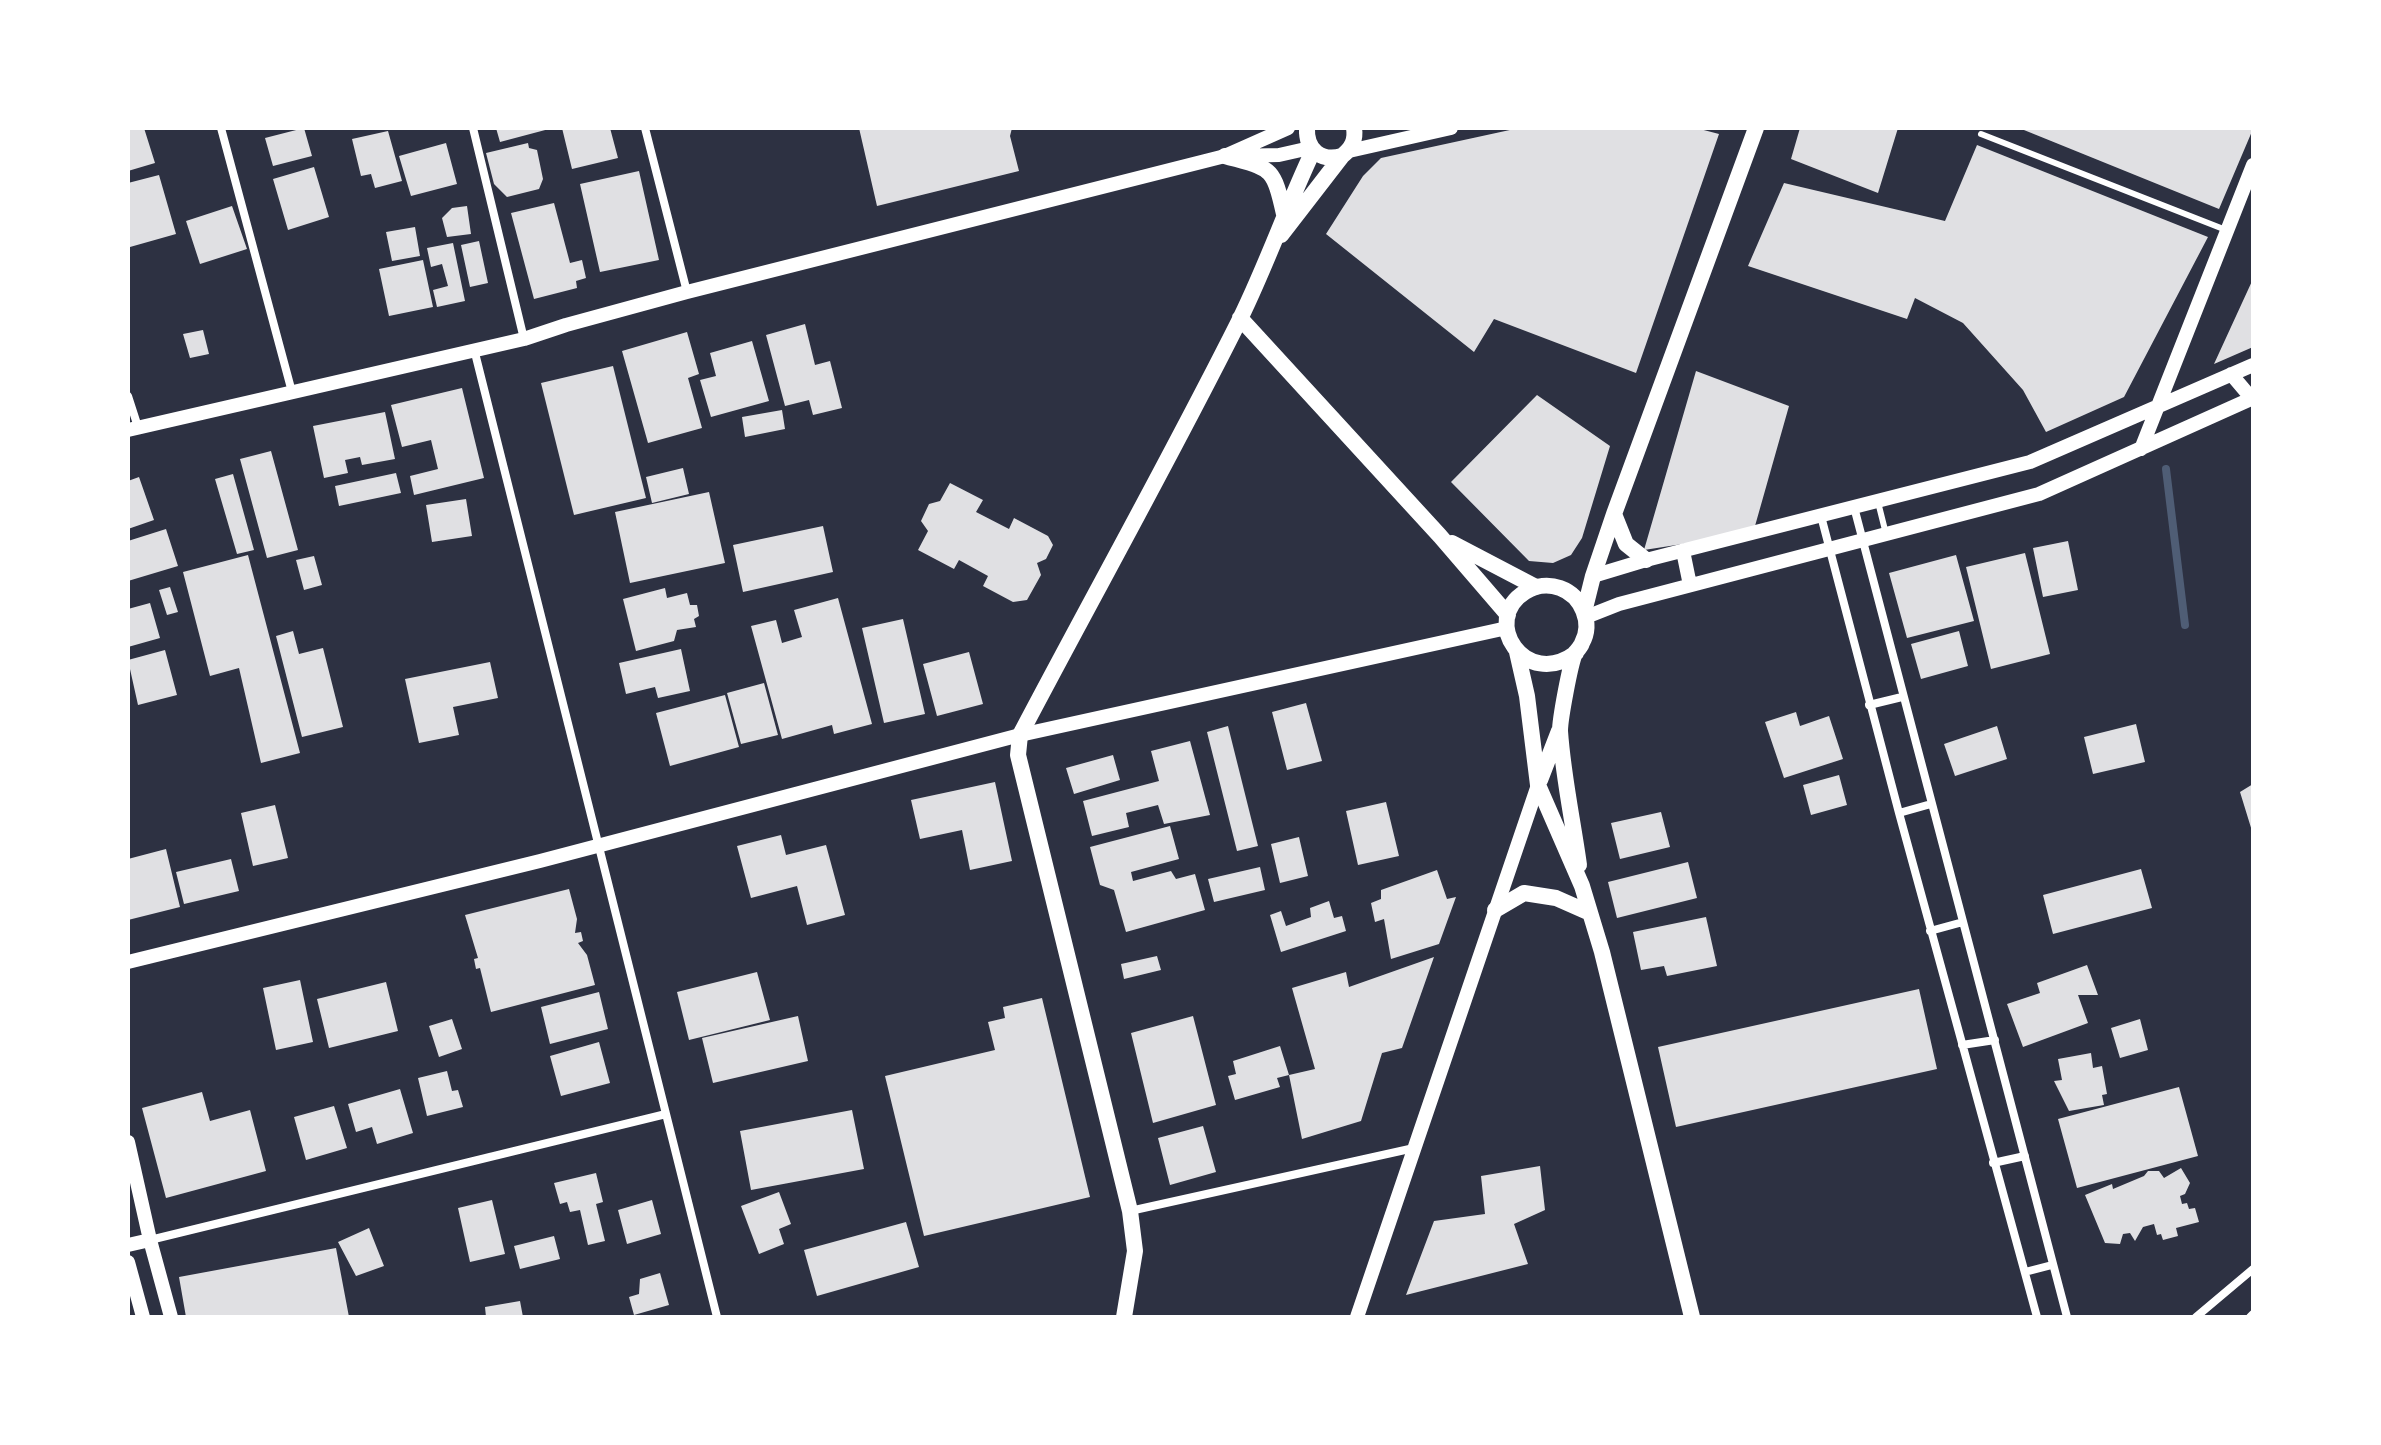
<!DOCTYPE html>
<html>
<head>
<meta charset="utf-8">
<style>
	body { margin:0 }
	#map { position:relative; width:2381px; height:1445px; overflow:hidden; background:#2d3142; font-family:"Nunito Sans",sans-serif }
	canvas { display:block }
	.frame { position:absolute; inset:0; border:130px solid #fff; pointer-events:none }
</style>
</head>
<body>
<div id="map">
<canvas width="2381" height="1445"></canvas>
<div class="frame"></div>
</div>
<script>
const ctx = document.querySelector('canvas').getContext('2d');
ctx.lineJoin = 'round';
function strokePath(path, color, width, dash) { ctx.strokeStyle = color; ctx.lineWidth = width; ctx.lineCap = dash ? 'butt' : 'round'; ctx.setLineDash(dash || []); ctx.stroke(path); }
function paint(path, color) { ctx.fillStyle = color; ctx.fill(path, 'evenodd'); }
const stream = new Path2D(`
	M2166,469l19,156`);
const building = new Path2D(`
	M128,128h16l11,35 -27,8z
	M304,128l8,28 -39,10 -8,-28z
	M496,128h52l1,1 -49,13z
	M562,128h48l8,30 -46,11z
	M859,128h153l-2,8 9,35 -142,35z
	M1519,128h177l23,6 -83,239 -142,-54 -20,33 -148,-118 37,-58 18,-18z
	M1800,128h98l-20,65 -87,-34z
	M2019,128h234v1l-34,80z
	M388,131l14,50 -27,7 -4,-14 -10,2 -9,-37z
	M446,143l11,41 -46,12 -12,-40z
	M528,143l1,5 8,2 6,29 -4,10 -32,8 -13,-13 -8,-31z
	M1977,145l231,92 -84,160 -78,35 -23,-42 -60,-67 -48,-25 -8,21 -159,-53 36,-83 161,38z
	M314,167l15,50 -41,13 -15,-51z
	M639,171l20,89 -59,12 -20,-88z
	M159,175l17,59 -46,13 -2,-64z
	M554,203l16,60 12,-3 4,18 -10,3 1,7 -43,11 -23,-86z
	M232,206l15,43 -47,15 -14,-43z
	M467,206l4,28 -24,3 -5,-19 10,-10z
	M415,227l5,29 -28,5 -6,-29z
	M479,241l9,42 -18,4 -9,-42z
	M453,243l12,58 -28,6 -4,-17 15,-4 -6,-22 -11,3 -4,-19z
	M423,260l10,47 -44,9 -10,-47z
	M2253,279v68l-39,17z
	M805,324l10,41 15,-4 12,47 -29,7 -4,-15 -24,6 -19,-71z
	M203,330l6,24 -19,4 -7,-24z
	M687,332l12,42 -11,4 14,50 -54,15 -26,-92z
	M752,341l17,60 -58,16 -11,-37 16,-4 -6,-23z
	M613,366l33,132 -72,17 -33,-132z
	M1696,371l93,35 -36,127 -109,17z
	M462,388l22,90 -70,17 -4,-19 28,-7 -7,-29 -29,7 -11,-42z
	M1537,395l73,51 -28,92 -11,17 -18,8 -24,-2 -78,-79z
	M782,410l3,19 -40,8 -3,-20z
	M385,412l10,47 -33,6 -2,-8 -15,3 3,13 -24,5 -11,-52z
	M271,451l27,99 -31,8 -27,-99z
	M683,468l6,26 -37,9 -6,-26z
	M396,473l5,20 -62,13 -4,-20z
	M233,474l21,76 -17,4 -22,-75z
	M139,477l15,43 -26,9v-48z
	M950,483l33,17 -7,12 33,17 5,-11 34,18 5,9 -7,14 -9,4 4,12 -14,25 -14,2 -30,-16 5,-10 -29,-16 -5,9 -36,-19 10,-19 -7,-10 8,-17 11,-3z
	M709,492l16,71 -95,20 -15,-71z
	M466,499l6,37 -40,6 -6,-37z
	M823,526l10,46 -90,20 -10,-47z
	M166,529l12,37 -50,15v-40z
	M2068,541l10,49 -35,7 -10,-49z
	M2025,553l25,101 -59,15 -25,-102z
	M248,555l52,198 -39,10 -22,-95 -29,8 -27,-104z
	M1956,555l18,66 -67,17 -18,-65z
	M314,556l8,29 -18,5 -8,-30z
	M170,587l8,25 -11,3 -8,-25z
	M665,588l2,10 20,-5 3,12h7l2,11 -5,3 2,8 -19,3 -3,11 -38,10 -13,-52z
	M838,598l34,126 -38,10 -2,-9 -50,14 -31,-113 25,-6 6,23 20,-6 -8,-27z
	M150,603l10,35 -32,9v-38z
	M903,619l22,95 -41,9 -22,-95z
	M293,631l6,23 24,-6 20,79 -41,10 -26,-101z
	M1959,631l9,35 -47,13 -10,-35z
	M681,649l9,42 -32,7 -3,-11 -29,7 -7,-31z
	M165,650l12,45 -39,10 -10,-45z
	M969,652l14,52 -46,12 -14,-52z
	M490,662l8,36 -45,9 6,28 -40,8 -14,-64z
	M764,683l14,52 -37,9 -14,-51z
	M725,695l14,52 -69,19 -14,-53z
	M1306,703l16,58 -35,9 -15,-58z
	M1796,712l4,14 29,-10 14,43 -59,19 -19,-56z
	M2136,724l9,38 -52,12 -9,-37z
	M1228,726l30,120 -21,5 -30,-119z
	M1997,726l10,33 -52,17 -11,-32z
	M1190,741l20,74 -46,9 -6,-19 -32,8 3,14 -37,9 -9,-35 76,-20 -8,-30z
	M1113,755l7,25 -46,14 -8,-26z
	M1839,775l8,30 -36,10 -8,-30z
	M995,782l17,79 -42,9 -8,-40 -42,9 -9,-39z
	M2253,784v47h-1l-12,-39z
	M1386,802l13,54 -41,9 -12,-54z
	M275,805l13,53 -35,8 -12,-53z
	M1661,812l9,35 -50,12 -9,-36z
	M1170,826l9,33 -48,13 2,9 38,-10 5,8 19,-5 10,36 -79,22 -12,-42 -14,-5 -10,-38z
	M781,835l5,20 40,-10 19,70 -38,10 -10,-39 -46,12 -14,-52z
	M1299,837l9,39 -28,7 -9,-39z
	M166,849l14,58 -52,13v-61z
	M231,859l8,32 -55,13 -8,-32z
	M1688,862l9,36 -80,20 -9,-36z
	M1260,867l5,23 -51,12 -6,-23z
	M2141,869l11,39 -99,26 -10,-39z
	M1437,870l10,29 9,-2 -17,47 -48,15 -7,-40 -9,3 -4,-19 10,-4v-9z
	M569,889l8,30 -2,14 6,-1 2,9 -5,2 9,12 8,30 -104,27 -11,-44 -4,1 -2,-10 4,-1 -13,-43z
	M1329,901l5,17 8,-2 4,15 -65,21 -11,-37 11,-4 5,15 25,-9 -1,-9z
	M1706,917l11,49 -50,10 -3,-10 -23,4 -8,-38z
	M1157,956l4,14 -37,9 -3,-15z
	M1434,957l-32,91 -20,5 -21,68 -59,18 -13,-64 26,-6 -23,-81 54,-16 3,15z
	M2087,965l11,30h-20l10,28 -65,24 -16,-43 33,-11 -3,-10z
	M757,972l13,48 -81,20 -12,-48z
	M300,980l13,62 -37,8 -13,-62z
	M386,982l12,49 -69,17 -12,-49z
	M1919,989l18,80 -261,58 -18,-80z
	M599,992l9,37 -58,15 -9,-37z
	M1042,998l48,199 -166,39 -39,-160 110,-26 -7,-28 17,-4 -2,-11z
	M798,1016l10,45 -95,22 -11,-45z
	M1193,1016l23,89 -63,18 -22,-90z
	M452,1019l10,30 -23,8 -10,-31z
	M2140,1019l8,31 -28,8 -9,-30z
	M599,1042l11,41 -49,13 -11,-40z
	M1280,1046l9,29 -12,3 3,9 -45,13 -7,-24 8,-2 -3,-13z
	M2091,1053l2,15 9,-2 5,28 -5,1 2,10 -35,6 -15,-30 8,-1 -4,-21z
	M447,1071l5,20 6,-1 5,17 -36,9 -9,-38z
	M2179,1087l19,69 -121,32 -19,-69z
	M400,1089l13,44 -36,11 -5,-17 -16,5 -8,-28z
	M202,1092l8,29 40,-11 16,61 -100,27 -24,-90z
	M334,1106l13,42 -41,12 -12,-43z
	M852,1110l12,59 -113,21 -11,-59z
	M1203,1126l13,46 -46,13 -12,-47z
	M1540,1166l5,44 -31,14 14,40 -122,31 28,-74 51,-7 -4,-38z
	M2181,1168l9,15 -5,11 -5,2 2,8 5,-1 2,6 6,-1 4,14 -23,6 2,8 -15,4 -2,-6 -4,1 -3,-11 -11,3 -8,14 -5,-8 -7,1 -3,10 -15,-1 -20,-48 27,-11 1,5 31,-13 4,-5h11l5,7z
	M596,1173l7,29 -7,2 9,37 -17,4 -8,-35 -10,2 -3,-10 -7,2 -6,-21z
	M779,1192l12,32 -12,5 5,15 -25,10 -18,-48z
	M492,1200l13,54 -35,8 -12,-54z
	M652,1200l9,34 -34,10 -9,-34z
	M906,1222l13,45 -102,29 -13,-46z
	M369,1228l15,38 -28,10 -18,-34z
	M554,1236l6,23 -40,10 -6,-23z
	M336,1248l13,69h-163l-7,-40z
	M660,1273l9,32 -35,10 -5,-18 10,-3 1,-15z
	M520,1301l3,16h-37l-1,-10z`);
const service = new Path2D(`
	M1981,134l245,96
	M1878,502l8,32`);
const minor = new Path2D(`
	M221,128l71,264
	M473,128l51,211
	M645,128l42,164
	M474,349l243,968
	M128,396l10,31
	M1854,507l213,810
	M1821,516l78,297 138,504
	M1869,705l33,-8
	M1899,813l32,-9
	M1930,931l33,-9
	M1962,1045l33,-5
	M1993,1163l32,-7
	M1130,1211l284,-63
	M150,1240l516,-126
	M2025,1272l27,-7
	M2196,1317l57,-48
	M2250,1317l3,-3`);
const tertiary = new Path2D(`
	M1349,151l102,-23
	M1234,156l45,-1 31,-7
	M2231,374l22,26
	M128,430l396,-91 42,-14 121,-33 538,-136 63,-28
	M2141,449l112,-284
	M1683,551l7,34
	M1593,576l53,-16 384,-98 223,-97
	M1586,617l33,-13 420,-110 214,-96
	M128,962l412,-101 480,-126 487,-107
	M128,1142l22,98 21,77
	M128,1245l22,-5
	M128,1262l15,55
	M1357,1317l181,-532`);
const secondary = new Path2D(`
	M1307,128c-1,22 14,34 35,28
	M1225,156c46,13 48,9 59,58
	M1281,235l61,-79c10,-8 14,-16 12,-28
	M1240,318l200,218 68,79
	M1614,514l12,30 20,16
	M1452,543l84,44
	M1584,612l9,-36 21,-62 142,-386
	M1517,652l10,44 11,89 44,101 20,66 90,365
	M1576,653c-51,38 -96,-33 -51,-61 11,-7 24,-8 35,-4 22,8 33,35 22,55 0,2 -6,9 -7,10 -5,12 -15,66 -15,78 3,45 13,90 19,134
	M1540,780l19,-49
	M1495,910l29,-17 32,5 34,15
	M1124,1317l11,-66 -5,-40 -112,-456 2,-20c73,-139 150,-276 220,-416 27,-55 47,-113 73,-168`);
strokePath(stream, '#4f5d75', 8);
paint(building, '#e0e0e3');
strokePath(service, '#fff', 6);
strokePath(minor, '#fff', 8);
strokePath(tertiary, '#fff', 14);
strokePath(secondary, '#fff', 16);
</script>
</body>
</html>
